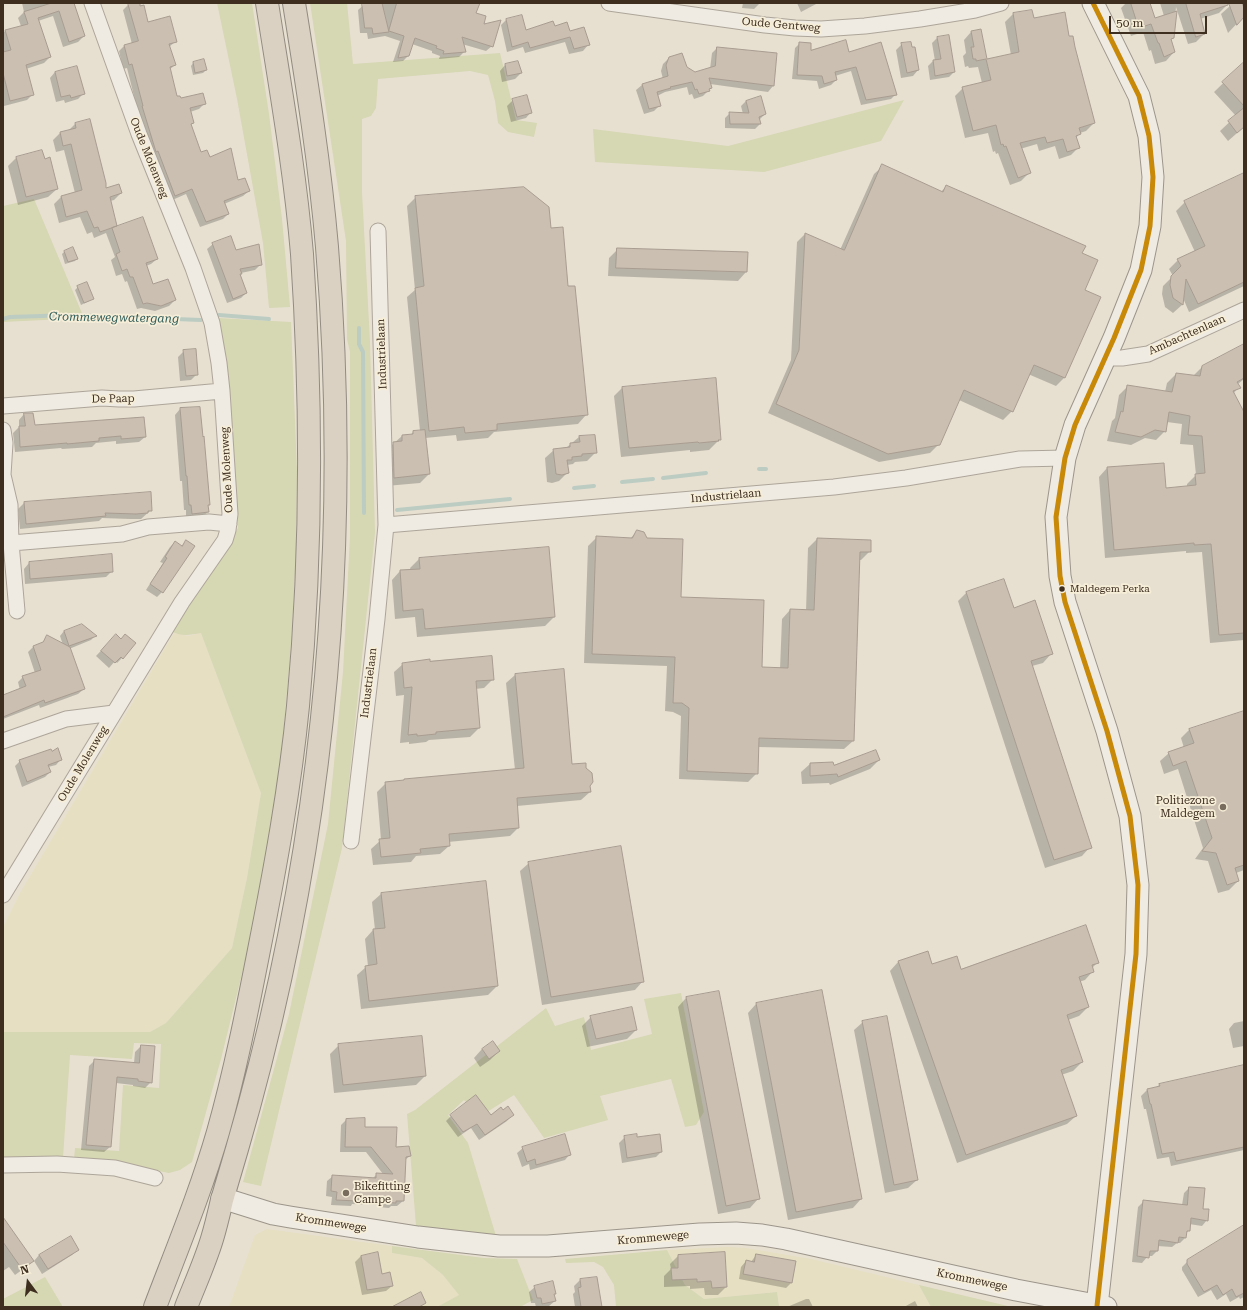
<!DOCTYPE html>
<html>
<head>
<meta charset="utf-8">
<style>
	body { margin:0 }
	#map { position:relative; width:1247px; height:1310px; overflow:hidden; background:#e7e0d1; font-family:"Roboto Serif",serif }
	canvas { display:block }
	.frame { position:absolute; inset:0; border:4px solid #3d2e20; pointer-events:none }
	.north { position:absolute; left:8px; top:1262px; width:40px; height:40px; -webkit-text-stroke:3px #f7eed8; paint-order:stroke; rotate:345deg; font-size:11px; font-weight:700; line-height:16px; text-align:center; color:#3d2e20 }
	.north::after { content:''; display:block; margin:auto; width:14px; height:18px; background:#3d2e20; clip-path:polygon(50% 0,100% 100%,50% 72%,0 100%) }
	.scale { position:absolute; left:1109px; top:16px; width:98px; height:18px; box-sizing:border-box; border:2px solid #3d2e20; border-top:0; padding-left:5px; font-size:12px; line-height:14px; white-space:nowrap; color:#3d2e20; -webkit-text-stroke:3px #f7eed8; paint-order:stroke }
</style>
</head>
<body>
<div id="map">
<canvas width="1247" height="1310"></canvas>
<div class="frame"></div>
<div class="north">N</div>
<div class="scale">50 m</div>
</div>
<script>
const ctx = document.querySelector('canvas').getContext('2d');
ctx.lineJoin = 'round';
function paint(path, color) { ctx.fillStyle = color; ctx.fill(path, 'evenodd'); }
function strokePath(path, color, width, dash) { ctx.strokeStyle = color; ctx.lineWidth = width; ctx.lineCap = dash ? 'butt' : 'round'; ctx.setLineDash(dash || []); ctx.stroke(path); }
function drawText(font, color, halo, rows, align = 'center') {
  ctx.font = font + ' "Roboto Serif",serif'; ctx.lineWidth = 3.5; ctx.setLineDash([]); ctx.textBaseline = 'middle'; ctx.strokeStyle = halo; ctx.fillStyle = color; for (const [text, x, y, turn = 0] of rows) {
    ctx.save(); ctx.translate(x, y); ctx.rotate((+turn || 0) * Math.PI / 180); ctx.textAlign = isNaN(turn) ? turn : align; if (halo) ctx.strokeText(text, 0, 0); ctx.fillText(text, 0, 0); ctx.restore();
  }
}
const farmland = new Path2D(`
	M174,633l14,3 13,-3 60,160 -14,85 -15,70 -66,75 -16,9h-147v-105l17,-34z
	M267,1229l125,17v7l30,5 21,17 17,20 -23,12h-208l26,-72z
	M728,1247l18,1 65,11 108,26 12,22h-154l2,-1 -2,-14 -73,7 -19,-14 -18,-35z`);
const green = new Path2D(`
	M217,3h35l17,111 13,105 8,88 -21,1 -6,-65 -26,-144z
	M310,3h37l6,61 147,-11 16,67 21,3 -3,14 -26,-5 -10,-9 -3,-22 -7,-26 -18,-4 -92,8 -2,29 -5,8 -9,3v73l8,150 5,191 -33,315 -81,338 -18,-4 46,-168 39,-190 15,-152 7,-136v-184l-3,-13 -1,-98z
	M904,100l-23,41 -117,31 -169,-10 -2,-33 135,17z
	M34,199l50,119 -81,4v-116z
	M218,318l73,4 6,149 -1,83 -5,92 -11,126 -26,153 -33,134 -29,103 -12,8 -11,3 -26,-5 -69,-9 1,-11 44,3 4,-66 36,3 2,-44 -27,-1 -2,16 -62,-4 -7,102 -60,2v-127h147l16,-9 66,-75 15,-70 14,-85 -60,-160c-12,2 -21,4 -32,-3l69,-102 -14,-166z
	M681,993l23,119 -8,13 -11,2 -14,-48 -71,17 8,24 -64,18 -30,-43 -35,22 -15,-17 -16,15 20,28 28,93 -80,-10 -9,-112 8,-4 131,-102 9,18 29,-9 7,33 61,-16 -8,-35z
	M392,1246l92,12 33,1 16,41 -13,7h-83l22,-12 -16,-20 -21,-17 -30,-5z
	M667,1250l18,35 19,14 73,-7 2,14 -2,1h-161l-2,-22 -11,-18 -9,-5 -28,1 -1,-4z
	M45,1277l18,30h-60v-8z
	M919,1285l93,22h2h-83z`);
const shadow = new Path2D(`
	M22,3h52l10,33 -6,6 -15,5 -10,-31 -15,5 12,36 -6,6 -18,6 7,25 -6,6 -23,6 -1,-5v-48l1,-1 -1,-19 3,-3 15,-4 -3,-8 6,-6z
	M134,3h5l9,20 28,18 -7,6 6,18 -6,5 7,28 4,2 25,3 -6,6 -9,3 3,10 -3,4 11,28 8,4 40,33 -6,5 -19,8 4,10 -5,5 -23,8 -14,-33 -16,7 -32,-89 -11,-44 -4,1 -4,-18 5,-5 8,-2 -9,-34 5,-5z
	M366,3h106l3,11 7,11 10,21 -6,5 -24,-7 2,8 -5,5 -20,2 1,-3 -8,-3v-2l-20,-7 -4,12 -5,5 -10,1 7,-21 -15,-5 -17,3 -1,-6h-7l-2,-23z
	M743,3h17l-6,6 -12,-1z
	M797,3h21l-17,9z
	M1126,3h23l6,16 9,-3 -4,-13h67v2l-8,8 -19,6 4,15 -8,8 -8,2 -12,-37 -3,30 -3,3 4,12 -8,9 -11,3 -4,-14 -2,1 -6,-19 -12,4 -10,-28z
	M1238,3h3l3,8v5l-16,17 -7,-19 9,-8z
	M1013,14l20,5 35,19 26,85 -8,8 -6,2 -4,5 3,9 -8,8 -12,4 -4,-13 -16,5 -2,-7 -17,5 9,24 -8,8 -11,4 -12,-32 -2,1 -1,-3 -2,1 -5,-19 -23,5 -10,-42 8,-8 19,-5 -4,-16 -9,1 -1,-2 -3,1 -2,-11 3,-3 -2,-13 7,-8 9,-2 6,30 25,-5 -6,-33z
	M506,20l19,11 29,-4 15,6 19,12 -5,6 -14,3 -4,-12 -40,11 -2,-6 -16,5 -6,-27z
	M937,38l17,34 -5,5 -19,3 -2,-14 5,-5h2l-3,-18z
	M800,43l10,8 39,2 47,41 -5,5 -30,6 -10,-34 -16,5 1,4 -5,5 -12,4 -2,-8 -25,-2 3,-31z
	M902,44l16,26 -5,6 -12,2 -5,-28z
	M717,48l59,6 -3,32 -5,6 -58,-8 1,4 -8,8 -9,3 -2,-5 -3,1 -2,-8 -22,5 -8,4 3,9 -6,6 -10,3 -8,-24 6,-5 21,-6 -2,-8 2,-7 6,-6 26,15 15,-4 2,-16z
	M204,60l2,10 -3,3 -10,2 -2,-9 2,-3z
	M1244,63v64l-16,14 -8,-10 16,-15 -22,-24z
	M505,65l16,8 -6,6 -13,3 -2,-11z
	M55,72l28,22 -5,5 -13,4 -1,-3 -8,2 -6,-24z
	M760,97l5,17 -6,6 1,4 -5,5 -30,-1v-10l5,-5 13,1 -2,-8 5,-5z
	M513,100l18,12 -5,6 -15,4 -4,-16z
	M90,120l15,69 16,4 -7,7 -4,1 6,24 -3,4 44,30 -6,5 -5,2 7,19 22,15 -6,6 -14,5 -14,-3 -4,1 -10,-28 -2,1 -3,-8 -6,2 -5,-16 4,-3 -9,-24 -12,5 -2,-6 -5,2 -7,-17 -21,6 -5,-19 7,-7 14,-4 -11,-43 -8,2 -3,-12 7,-7 8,-2 7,-7z
	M16,158l41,31 -9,8 -30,8 -10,-39z
	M883,166l58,26 5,-6 135,68 3,37 -20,87 -8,8 -28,-12 -16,37 -9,9 -44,-20 -20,44 -9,9 -51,9 -111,-49 23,-53 6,-118 8,-8 35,16 34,-76z
	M1244,174v112l-55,26 -6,-14 -1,7 -9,8 -8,-6 -3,-13 1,-8 10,-10 -4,-7 9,-9 17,-8 -19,-41 9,-9z
	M416,197l151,90 19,128 -8,9 -84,8 -6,6 -31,3 -1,-6 -31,3 4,36 -9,9 -34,3 -2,-34 18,-16h8l3,-4 7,-1 -13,-134 8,-7 -8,-84z
	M213,244l22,7 26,13 -6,6 -14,3 -1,2 6,18 -5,5 -14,5 -20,-54z
	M73,248l4,10 -2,3 -10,3 -3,-10 2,-2z
	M618,249l129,4 -1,19 -8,9 -130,-5 1,-18z
	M78,287l15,12 -12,6 -6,-15z
	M1244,346v33l-6,5 1,3 -6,7 11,20v226l-34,3 -8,-91 -16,1v-2l-81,7 -6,-81 8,-9 58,21 22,-2v-3l9,-9 -3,-30 -13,-1 2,-20 -15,-2 -2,9 -9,9 -11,-2 -14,7 -24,-4 5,-20 3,-3 4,-23 9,-9 37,6 2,-9 9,-9 17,2 9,-9z
	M184,351l13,23 -6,6 -11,1 -2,-24z
	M622,388l98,51 -11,11 -19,2v-2l-69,7 -7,-61z
	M180,409l29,96 -2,1 1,6 -6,5 -16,2v-9h-2l-2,-29h-2l-5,-66z
	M24,414l10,12 111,11 -6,5 -23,2v-3l-20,2 -4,4 -30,2 -1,-1 -46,4 -2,-19 6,-6v-7z
	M579,437l17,15 -9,9 -12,1 -2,2 -6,1 1,7 -9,9 -7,2 -5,-1 -2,-24 9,-8 12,-2z
	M76,498l75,12 -10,9h-11l-28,-1 -3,3 -79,8 -2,-20 6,-6z
	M637,531l43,67 81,70 19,1 2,-50 8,-9 16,1 2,-63 9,-9 53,2v10l-9,9h-2l-6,181 -9,8 -86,-2 -1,26 -9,9 -69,-3 2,-63 -8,-4 -8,-1 2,-45 -83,-3 4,-117 9,-9 33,2z
	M175,542l6,4 5,-4 -24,50 -5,5 -11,-7 17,-27 -3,-1 10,-15z
	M419,559l135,58 -9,9 -128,11 -2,-20 -20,2 -3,-39 8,-9h11l-1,-3z
	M29,563l83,8 -6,6 -81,7 -1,-15z
	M967,592l46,17 38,45 -8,9 -11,3 58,181 -8,9 -37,12 -87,-267z
	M64,631l31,5 -4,4 -22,9 15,40 -6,5 -38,14 -1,-3 -36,14v-23l17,-6 -2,-8 5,-5 12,-4 -7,-21 5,-5 8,-3 6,-7 16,8 -3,-9z
	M111,640l11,18 -5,5 -2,-2 -6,7 -13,-12z
	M429,662l64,17 -9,9 -9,1 4,39 -9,9 -41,3 -3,2 -17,2v-2l-9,1 4,-48 -8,1 -2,-24 9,-8z
	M515,675l57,90 17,20 1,7 -9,8 -64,6 1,22 -8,8 -62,6 1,4 -9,8 -24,2 -5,6 -38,3 -2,-16 10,-9 -4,-48 9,-9 16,-1 2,-2 111,-10 -9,-87z
	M1244,712v158l-8,3 2,8 -9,9 -11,3 -10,-32 -13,-2 8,-11 -25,-79 -14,5 -4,-13 9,-8 15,-5 -3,-10 8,-8z
	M61,759l-5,6 -8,2 2,5 -5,5 -23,10 -7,-21 5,-5z
	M879,760l-9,9 -40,16 -1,-2 -27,1 -1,-12 9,-8 24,2z
	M529,863l114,118 -8,9 -93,15 -22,-134z
	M381,894l116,92 -9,9 -127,14 -4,-34 9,-8 2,-1 -3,-27 8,-9h2l-3,-28z
	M927,952l5,13 28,5 138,-8 -6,6 1,3 -8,9 -6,2 9,25 -9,9 -11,4 14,42 -9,9 -12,4 15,41 -9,8 -110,39 -67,-192 8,-9z
	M686,998l72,201 -8,9 -32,6 -40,-207z
	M756,1004l105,195 -8,9 -65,12 -40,-207z
	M591,1017l45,13 -9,9 -40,8 -5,-21z
	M1244,1021v25l-11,2 -4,-19 5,-6z
	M863,1022l54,158 -9,8 -23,5 -31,-163z
	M339,1045l86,31 -9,9 -82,8 -4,-39z
	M141,1046l10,36 -6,6 -12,-2v-1l-17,-2 -6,64 -6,5 -23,-2 8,-84 6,-6 39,3 1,-11z
	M482,1049l17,2 -9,9 -10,7 -6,-9z
	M1244,1066v84l-73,16 -2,-9 -12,2 -11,-50h-2l-3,-13 6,-6 9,-2 3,-3z
	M503,1111l9,4 -5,6 -28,19 -8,-12 -13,9 -12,-16 5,-5h39z
	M346,1120l18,8 46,28 -5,4 -2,41 -6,5h-6l-2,2 -11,-1v-2l-26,-1 -1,2 -20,-1 1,-8 -6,-1 1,-15 6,-5 39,3 5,-5h6l-17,-22h-26l1,-27z
	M625,1137l11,1 25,14 -5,5 -34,6 -3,-20z
	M523,1148l47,6 -5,6 -35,10 -1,-6 -7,3 -5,-14z
	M1189,1188l18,32 -5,6 -13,-2v6l-3,3 -1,5 -5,5h-3l-5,4 -15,-1v5l-5,5h-4l-6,7 -10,-1 6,-55 6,-6 38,4 2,-12z
	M3,1219l29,42 -6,6 -11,8 -6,-8 -6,4z
	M1244,1227v70l-4,2 -1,-2 -9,5 -4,-8 -9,6 -6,-10 -13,7 -16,-27v-3l6,-6z
	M77,1250l-5,5 -30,19 -8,-13 5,-6z
	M724,1253l2,34 -8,8h-13l-1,-7 -14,1v-3l-26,1v-11l7,-7 -1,-5 8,-8z
	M756,1255l35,28 -5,5 -47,-9 2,-12 5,-6 5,1z
	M361,1256l31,30 -6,5 -24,4 -7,-33z
	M597,1278l4,29h-26l-2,-13 2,-2 -1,-6 6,-6z
	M535,1287l20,6 -2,2 2,6 -6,5 -13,1 -1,-4h-4l-2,-11z
	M806,1299h3l4,8h-26z
	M915,1301l3,6h-14z`);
const stream = new Path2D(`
	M219,315l50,4
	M3,319l7,-2 63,-2 128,5
	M359,328v16l4,8 1,161
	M759,469h7
	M663,478l43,-5
	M622,482l31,-3
	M574,488l20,-2
	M397,510l113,-11`);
const building = new Path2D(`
	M52,3h22l11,33 -16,6 -10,-31 -21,7 13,39 -25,8 8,30 -24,6 -7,-28v-21l8,-2 -6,-20 23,-6 -4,-12z
	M128,3h12v3l4,-1 4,17 22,-6 7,26 -8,2 7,21 -6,2 7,29h3l1,2 22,-5 3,11 -16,4 4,15 -3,1 10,28 6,-2 3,7 21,-9 7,32 7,-2 5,13 -26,10 5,13 -23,8 -14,-33 -17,7 -17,-45 -2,1 -14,-46h1l-11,-42 -3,1 -5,-20 14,-4z
	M362,3h20l7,29 -16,2 -1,-6h-7z
	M397,3h83l-4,10 10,3 -2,8 17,-4 -8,27 -31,-10 4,15 -23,2 1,-3 -8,-3 1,-2 -22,-8 -6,18 -11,2 6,-22 -15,-5z
	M1131,3h19l5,15 22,-7 -3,27 -3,1 4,13 -11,5 -5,-14h-1l-7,-19 -12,4z
	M1186,3h42v2l-28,9 5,20 -9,3z
	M1229,3h13l2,5v9l-7,8z
	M1032,10l2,8 31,-6 4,24h4l2,11 20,76 -16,5 2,6 -5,2 4,12 -13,4 -4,-13 -16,4 -2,-6 -25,6 11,30 -13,5 -12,-32 -2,1 -1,-3 -2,1 -5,-20 -23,6 -11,-44 29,-7 -5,-21 -10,2v-2h-3l-2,-12h3l-3,-16 10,-2 6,30 32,-7 -6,-39z
	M522,15l4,15 27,-9 2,5 12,-4 3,9 14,-4 6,18 -16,4 -4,-12 -40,11 -2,-6 -16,5 -6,-28z
	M949,35l6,37 -20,4 -2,-16 8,-1 -4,-22z
	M846,40l3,12 32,-10 16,53 -31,5 -10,-33 -21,5 2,8 -13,4 -2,-8 -25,-1 2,-33 12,1v7z
	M911,42l1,5h3l4,23 -12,3 -6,-30z
	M717,47l60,6 -3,33 -65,-8 3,10 -3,1 1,2 -11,3 -2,-5 -2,1 -3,-8 -22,5 1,1 -14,4 4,14 -12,3 -7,-25 26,-8 -2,-11 3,-8 13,-4 5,14 8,5 20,-6z
	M204,59l3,11 -12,3 -2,-11z
	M518,61l4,12 -15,3 -2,-12z
	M1244,62v44l-22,-24z
	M77,66l8,28 -14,4 -1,-3 -9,2 -6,-25z
	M527,95l5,18 -15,4 -5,-18z
	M761,96l5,18 -7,3 2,7h-31l-1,-12 20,1 -3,-12z
	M1244,108v19l-7,6 -9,-12z
	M90,119l16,64v5l13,-4 3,9 -12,4 7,29 -17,6 -2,-5 -4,1 -7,-17 -21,6 -5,-21 21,-6 -11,-46 -8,2 -3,-14 16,-4 -1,-5z
	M42,150l3,9 5,-2 8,32 -32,8 -10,-40z
	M882,164l61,28 3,-7 140,61 -4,7 16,7 -13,30 16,7 -36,81 -31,-13 -21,47 -49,-22 -24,55 -52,9 -112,-50 23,-54 6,-117 39,17z
	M1244,173v109l-46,22 -12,-25 -3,26 -10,-7 -3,-13 1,-9 10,-10 -4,-7 28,-13 -21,-45z
	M524,187l25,20 2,21 12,-1 5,59h7l13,129 -91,9v6l-32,3 -1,-6 -35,4 -14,-143 9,-2 -9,-90z
	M143,217l15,42 -12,4 7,21 15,-5 8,21 -15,6 -14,-3 -4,1 -10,-27h-3l-3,-8 -5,2 -6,-17 4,-2 -8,-24z
	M231,236l5,14 23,-6 3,21 -22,4 2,5h-2l7,19 -14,6 -21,-56z
	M73,247l5,12 -10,3 -4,-11z
	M617,248l131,4 -1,20 -131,-4z
	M87,282l7,17 -10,4 -7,-17z
	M1244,344v34l-7,4 4,6 -8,3 11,21v221l-25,2 -8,-91 -17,1v-2l-80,7 -7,-83 57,-4 2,25 30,-3 -1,-11 10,-1 -3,-37 -14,-1 2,-19 -21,-4 -3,20 -11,-2 -14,7 -26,-5 6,-21 2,1 4,-27 45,7 4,-19 24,3 2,-10z
	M196,349l2,26 -12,1 -3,-26z
	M716,378l5,62h-3l1,1 -20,2 -1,-1 -69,6 -7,-61z
	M200,407l3,30 1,-1 6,69h-2l1,7 -17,2 -1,-9h-2l-2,-29h-1l-6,-68z
	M24,413h9l2,12 109,-8 2,20 -25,2v-3l-22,2v3l-32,3v-1l-47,4 -1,-21h6z
	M425,430l5,44 -36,4 -1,-36 9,-1v-6l11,-1v-3z
	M595,435l2,18 -15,1v2l-10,1v3h-5l2,13 -7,2 -6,-1 -3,-25 17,-2v-4l10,-1 -1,-6z
	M151,492l1,19h-4v2l-12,1 -31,-1 1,3 -80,8 -2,-22z
	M637,530l7,2 3,6 36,1 -2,58 83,3 -2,67 26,1 2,-59 24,1 3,-72 54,2v12h-11l-6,189 -95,-3 -1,36 -71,-3 2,-63 -7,-5h-9l2,-46 -83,-3 4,-118 36,2z
	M186,540l9,6 -32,47 -13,-9 17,-26 -2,-1 10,-16 7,5z
	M549,547l6,70 -130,12 -2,-20 -20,2 -3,-41 20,-1 -1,-11z
	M112,554l1,18 -83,7 -1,-17z
	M1004,579l10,29 21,-8 18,54 -22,7 61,187 -38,12 -88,-268z
	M82,624l15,12 -28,10 -5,-15z
	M116,634l5,5 4,-5 11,9 -13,16 -2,-2 -6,6 -14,-12z
	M47,635l23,12 15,42 -40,14 -1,-3 -41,17v-22l23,-9 -4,-10 19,-6 -8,-24 10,-4z
	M492,656l2,24 -18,1 4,47 -44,4v2l-19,2v-2l-9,1 4,-48 -8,1 -2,-25 28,-4v2z
	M564,669l8,95 14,-1v5l6,5 1,9 -3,4 1,6 -74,6 2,30 -70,6 1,12 -30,3 1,4 -40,4 -2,-18 11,-1 -5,-56 19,-2v-1l120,-11 -9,-94z
	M1244,711v154l-9,3 4,13 -12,4 -11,-32 -14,-2 10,-13 -26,-77 -13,5 -5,-14 26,-9 -5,-14z
	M58,748l4,12 -14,5 3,7 -24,10 -8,-22 32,-11 1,2z
	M876,750l4,10 -42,17 -1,-3 -27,2v-13l23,-1 1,3z
	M621,846l23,136 -93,15 -23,-135z
	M486,881l12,105 -129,15 -4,-35 12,-2 -4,-35 12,-1 -4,-35z
	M1086,925l13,38 -7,2 2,7 -15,5 10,30 -22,8 16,47 -22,8 16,46 -111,39 -68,-194 30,-10 4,13 25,-8 4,13z
	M822,990l40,209 -66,13 -40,-209z
	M719,991l41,208 -34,7 -40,-209z
	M632,1007l5,23 -41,9 -6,-23z
	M887,1016l31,164 -24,5 -32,-164z
	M422,1036l4,40 -83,9 -5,-41z
	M493,1041l7,10 -11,8 -7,-10z
	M141,1045l14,1 -3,37 -14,-2v-2l-21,-2 -6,70 -25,-2 8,-86 45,4z
	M1244,1065v82l-68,14 -2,-9 -12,2 -11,-50h-1l-3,-15 13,-3 -1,-2z
	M476,1095l15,20 10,-8 2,3 5,-4 6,9 -29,20 -8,-11 -14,8 -13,-17z
	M365,1118v9h32l-1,20 13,-1 2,10 -5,1 -2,44h-8v2l-14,-1 1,-2 -26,-1v2l-21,-1 1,-8 -6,-1 1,-16 44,3v-5l17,1 -22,-27h-26l1,-28z
	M565,1134l6,21 -35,10 -1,-6 -8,3 -5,-15z
	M637,1134v3l23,-3 2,18 -35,6 -3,-22z
	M1189,1187l16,1 -2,21h6l-1,12 -17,-3 -1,13h-3l-1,7 -7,-1 -1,6 -19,-3 -1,11h-8l-1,7 -12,-2 6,-56 44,5z
	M3,1217l31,44 -12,8 -19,-27z
	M1244,1225v68l-8,4 -4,-8 -9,6 -6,-10 -13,7 -17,-28v-4z
	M71,1236l8,14 -31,19 -9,-14z
	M378,1252l4,22 8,-2 3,14 -26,4 -6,-34z
	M725,1252l2,35 -15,1 -1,-7 -14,1v-3l-25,1 -1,-12h7v-13z
	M756,1254l40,7 -4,22 -49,-9 3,-14 8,2z
	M597,1277l5,30h-21l-3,-19 3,-1 -1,-8z
	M553,1281l3,13h-2l2,7 -14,3 -1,-6h-4l-3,-12z
	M421,1292l5,11 -7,4h-27z`);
const street = new Path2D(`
	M609,3l156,22 30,3 26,1 44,-3 55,-7 55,-9 26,-7
	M1105,358h17l26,-4 96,-44
	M3,406l99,-8 17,1h15l88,-8
	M3,430l2,13 -2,32 7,30 1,38 6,68
	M386,525l448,-38 72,-9 114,-19 45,-1
	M11,543l111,-9 26,-7 61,-5 20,2
	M3,741l63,-22 48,-6
	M351,841l26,-222 9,-94 -8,-294
	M3,895l179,-293 43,-62 3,-10 2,-16 -8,-123 -3,-28 -7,-40 -19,-55 -54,-134 -47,-131
	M3,1165l54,-1 58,4 40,10`);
const secondary = new Path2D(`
	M1093,3l46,93 10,40 4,41 -3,49 -9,44 -27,68 -39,87 -10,33 -9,59 4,59 5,26 42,129 23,85 8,69 -2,69 -39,352
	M222,1198l51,16 17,3 128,20 81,9h49l152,-12 36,-1 26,2 24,4 230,51 90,17`);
const highway = new Path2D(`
	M155,1307c22,-58 46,-116 63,-175 17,-60 29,-121 41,-182 16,-81 31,-162 39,-244 14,-149 14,-302 4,-452 -7,-84 -22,-168 -35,-251
	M186,1307c9,-23 19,-45 26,-68 4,-13 7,-26 10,-39 5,-17 10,-34 15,-51 86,-295 115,-596 90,-902 -7,-82 -20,-163 -33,-244`);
const bus1 = new Path2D(`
	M1093,3l46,93 10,40 4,41 -3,49 -9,44 -27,68 -39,87 -10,33 -9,59 4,59 5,26 42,129 23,85 8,69 -2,69 -39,352`);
const markers = [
	[1062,589,3.5,"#3d2e20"],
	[1223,807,4,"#786c5e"],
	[346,1193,4,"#786c5e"]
];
const busNames = [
	["Maldegem Perka",1070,589]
];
const streetNames = [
	["Oude Gentweg",781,25,5],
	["Oude Molenweg",149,158,68],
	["Ambachtenlaan",1187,335,-24],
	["Industrielaan",382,354,-92],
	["De Paap",113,399,-1],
	["Oude Molenweg",227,470,-93],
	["Industrielaan",726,496,-5],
	["Industrielaan",369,683,-83],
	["Oude Molenweg",83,764,-59],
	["Krommewege",331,1223,9],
	["Krommewege",653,1238,-5],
	["Krommewege",972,1280,12]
];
const poiNames = [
	["Politiezone",1215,801],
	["Maldegem",1215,814],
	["Bikefitting",354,1187,"left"],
	["Campe",354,1200,"left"]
];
const waterNames = [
	["Crommewegwatergang",114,318,1]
];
paint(farmland, '#e6dfc2');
paint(green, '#d6d7b3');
paint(shadow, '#0003');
strokePath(stream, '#bcccc2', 4);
paint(building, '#cbbfb2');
strokePath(building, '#a89c90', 1);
strokePath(street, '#ada599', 17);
strokePath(secondary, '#9c958a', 23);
strokePath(highway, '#928b80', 24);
strokePath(street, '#efebe3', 15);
strokePath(secondary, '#efebe3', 21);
strokePath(highway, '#dad1c2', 22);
strokePath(bus1, '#c88808', 5);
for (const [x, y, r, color] of markers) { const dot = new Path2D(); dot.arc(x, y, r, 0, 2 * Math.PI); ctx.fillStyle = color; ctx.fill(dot); strokePath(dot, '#f7eed8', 1.5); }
drawText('10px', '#3d2e20', '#f7eed8', busNames, 'left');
drawText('11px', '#3d2e20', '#f7eed8', streetNames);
drawText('11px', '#3d2e20', '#f7eed8', poiNames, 'right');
drawText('italic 12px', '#2f5d5a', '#f7eed8', waterNames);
</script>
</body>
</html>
